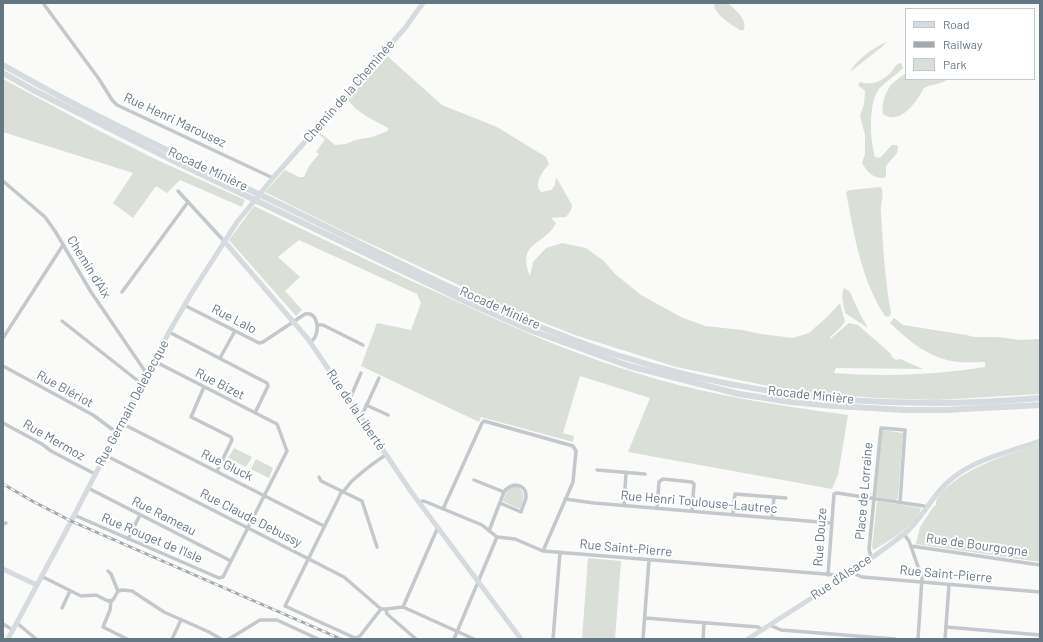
<!DOCTYPE html>
<html>
<head>
<meta charset="utf-8">
<style>
	body { margin:0 }
	#map { position:relative; width:1043px; height:642px; overflow:hidden; background:#fafaf8; font-family:Barlow,sans-serif }
	canvas { display:block }
	.frame { position:absolute; inset:0; border:4px solid #657683; pointer-events:none }
	.legend { position:absolute; left:905px; top:8px; width:130px; height:72px; box-sizing:border-box; background:#fff; border:1px solid #c1c8cd; margin:0; padding:5px 7px; list-style:none; font-size:12px; color:#657683 }
	.legend li { display:flex; align-items:center; gap:8px; height:20px }
	.legend b { width:20px; border:1px solid #c1c8cd }
</style>
</head>
<body>
<div id="map">
<canvas width="1043" height="642"></canvas>
<div class="frame"></div>
<ul class="legend">
<li><b style="height:5px;background:#d6dbdf"></b>Road</li>
<li><b style="height:5px;background:#a2aab0"></b>Railway</li>
<li><b style="height:11px;background:#dadfd7"></b>Park</li>
</ul>
</div>
<script>
const ctx = document.querySelector('canvas').getContext('2d');
ctx.lineJoin = 'round';
function paint(path, color) { ctx.fillStyle = color; ctx.fill(path, 'evenodd'); }
function strokePath(path, color, width, dash) { ctx.strokeStyle = color; ctx.lineWidth = width; ctx.lineCap = dash ? 'butt' : 'round'; ctx.setLineDash(dash || []); ctx.stroke(path); }
function drawText(font, color, halo, rows, align = 'center') {
  ctx.font = font + ' Barlow,sans-serif'; ctx.lineWidth = 4; ctx.setLineDash([]); ctx.textBaseline = 'middle'; ctx.strokeStyle = halo; ctx.fillStyle = color; for (const [text, x, y, turn = 0] of rows) {
    ctx.save(); ctx.translate(x, y); ctx.rotate((+turn || 0) * Math.PI / 180); ctx.textAlign = isNaN(turn) ? turn : align; if (halo) ctx.strokeText(text, 0, 0); ctx.fillText(text, 0, 0); ctx.restore();
  }
}
const green = new Path2D(`
	M714,3l15,1c7,7 18,14 15,26h-4c-9,-6 -26,-15 -26,-27z
	M886,42l-3,4 -33,26c7,-13 23,-24 36,-30z
	M385,54l57,51 55,22 49,30 3,7c-6,7 -16,20 -8,28l10,-2 4,-5 1,-8 16,28 -1,5 -5,7 -15,1 5,5c-11,23 -40,18 -26,53l3,-14 13,-14 16,-5 24,5 18,13 11,13 26,21 40,22 24,9 37,4 19,4 32,4 16,-5 19,-17 12,-13 5,19 -5,6 -10,9v2l19,-16 9,2 32,28 3,5 3,2 4,-1 23,10 -87,-1 -2,5c51,4 101,2 151,-6v-5c-9,0 -19,1 -28,0 -28,-4 -47,-20 -67,-39l4,-5 9,7 63,10 9,2h23l22,3 20,-1v55l-103,6 -61,-2 -49,-4 -49,-6 -102,-21 -101,-32 -56,-22 -176,-82 -78,-39 20,-22 14,7h5l5,-11 10,-12 -3,-2 9,-13 -9,-6 2,-2 17,14 11,-1 9,-4 17,-3 16,-6v-3c-14,-8 -32,-15 -41,-30z
	M901,63l2,5c-7,7 -18,14 -24,21 -11,14 -9,51 -4,68l5,1 12,-13h5l1,2 -1,6 -11,13v10l-2,2c-11,0 -16,-5 -22,-15l3,-9v-19l-5,-19 4,-12 1,-13 -7,-6 2,-3c13,4 23,-1 32,-11 3,-4 4,-7 9,-8z
	M906,73v6h42c-6,5 -16,5 -24,9 -7,13 -23,38 -41,26 -2,-9 2,-20 7,-28 4,-5 11,-9 16,-13z
	M3,79l89,48 61,31 92,42 -3,7 -62,-27 -13,13 -11,-7 -23,32 -20,-15 20,-30 -130,-41z
	M881,187c4,7 -1,17 0,25 2,34 4,68 10,101l-2,4 -4,-1c-24,-36 -31,-82 -39,-124l4,-2z
	M254,206c71,34 141,68 213,100 52,24 103,46 157,63 71,24 151,36 224,46l-10,60 -6,14 -204,-37 22,-54 -70,-22 -17,57 11,3 -1,6 -92,-25 -2,5 -118,-56 16,-43 34,7 10,-27 -4,-9 -118,-54 -21,17 22,20 -15,14 17,19 -6,6 -67,-76z
	M844,288l6,4 10,22 8,14 -23,-15c-1,-9 -5,-16 -1,-25z
	M883,430l20,3 -5,65 -2,2 -19,-3 -1,-2 5,-63z
	M1040,443v119l-124,-18 4,-17 13,-20 3,-2v-4c2,-4 5,-9 9,-12 26,-24 63,-34 95,-46z
	M234,448l18,9 -6,10 -18,-9z
	M256,459l17,9 -4,10 -18,-9z
	M512,487h6c8,6 6,13 2,21h-3l-14,-7 4,-10z
	M877,501l44,7c-3,17 -33,33 -47,42l-2,-2z
	M588,558l33,3 -6,78h-33z`);
const street = new Path2D(`
	M43,3l56,76 13,21 5,5 156,73
	M3,181l42,36 10,14 36,61 56,82
	M178,191l46,50
	M122,292l66,-90
	M184,305l75,38 4,-1 42,-28c13,-2 14,15 10,23 -1,2 -3,4 -5,6
	M62,321l80,63
	M318,325h5l40,20
	M169,332l98,51 1,3 -13,27
	M3,338l60,-93
	M220,358l15,-27
	M3,366l90,49 23,17
	M204,387l-13,30 40,20 1,3 -15,31
	M348,399l3,-3 10,-23
	M366,405l22,10
	M360,416l3,-3 16,-35
	M3,423l39,21 9,7 44,23
	M121,423l203,103
	M105,455l239,122 37,32h5l1,5 29,25
	M597,470l48,4
	M319,477l2,4 41,20 15,46
	M474,480l30,12
	M88,488l143,73
	M565,499l29,4 237,20
	M418,502l6,-1 58,24 15,12 18,2 28,12 294,24 5,2
	M624,505l2,-33
	M657,508l2,-26 4,-3 29,3 2,2 -2,27
	M443,509l39,-86 2,-2 89,25 3,5 -3,31 -30,69
	M733,514l2,-20 51,4
	M74,515l145,63 4,-1 8,-16 56,-110 -10,-27 -123,-63
	M772,518l2,-21
	M3,524l3,-1
	M489,531l15,-39c6,-10 23,-9 22,5 0,4 -4,10 -5,15l-21,-9
	M904,534l5,7 13,37 -4,61
	M128,539l12,-24
	M911,546l129,19
	M871,557l-2,-8 12,-121 24,2 -5,73
	M108,571l3,3 7,17
	M850,572l12,5 178,15
	M828,575l6,-81 3,-1 87,13 3,2
	M41,576l40,20 15,-1 12,6 5,-1 5,-9 4,-1 10,1 32,21 45,20 12,7
	M111,601l-1,9 -7,17 24,12
	M403,607l71,32
	M62,608l8,-17
	M381,609l-21,27 -5,2 -70,-32 56,-113c5,-3 7,-8 11,-12 10,-9 22,-19 34,-26
	M386,609l17,-2 35,-80
	M645,618l113,9 4,3
	M17,623l19,16
	M3,624l10,6
	M771,624l1,2 9,4 114,9
	M946,627l94,8
	M172,639l9,-19
	M229,639l31,-19h17l41,19
	M454,639l43,-102
	M553,639l7,-87
	M643,639l6,-79
	M703,639l1,-16
	M945,639l4,-54`);
const secondary = new Path2D(`
	M224,241l84,98 104,154 109,146
	M3,569l34,16
	M8,639l58,-108 103,-199 22,-38 46,-72 36,-44 132,-150 18,-25
	M748,639c52,-34 107,-67 156,-105 19,-15 27,-38 45,-53 25,-22 60,-29 91,-40`);
const highway = new Path2D(`
	M3,65c94,54 192,98 289,145 106,52 212,108 325,145 136,44 281,56 423,43
	M3,73l30,17 143,72 295,142 59,26 99,36 110,28 52,8 43,4 72,4h39l95,-5`);
const rail = new Path2D(`
	M3,484l31,18 37,19 270,118`);
const streetNames = [
	["Chemin de la Cheminée",349,91,-49],
	["Rue Henri Marousez",175,120,25],
	["Rocade Minière",208,169,25],
	["Chemin d'Aix",89,267,58],
	["Rocade Minière",500,308,24],
	["Rue Lalo",234,319,27],
	["Rue Bizet",220,384,27],
	["Rue Blériot",65,389,29],
	["Rocade Minière",811,395,6],
	["Rue Germain Delebecque",132,403,-62],
	["Rue de la Liberté",356,410,56],
	["Rue Mermoz",54,440,30],
	["Rue Gluck",227,465,26],
	["Place de Lorraine",864,491,-85],
	["Rue Henri Toulouse-Lautrec",699,502,5],
	["Rue Rameau",164,516,27],
	["Rue Claude Debussy",251,518,27],
	["Rue Douze",820,537,-86],
	["Rue Rouget de l'Isle",152,538,23],
	["Rue de Bourgogne",977,545,8],
	["Rue Saint-Pierre",626,548,5],
	["Rue Saint-Pierre",946,574,5],
	["Rue d'Alsace",841,577,-34]
];
paint(green, '#dadfd7');
strokePath(street, '#c3c8cc', 3.5);
strokePath(secondary, '#d6dbdf', 5);
strokePath(highway, '#d6dbdf', 6);
strokePath(rail, '#a2aab0', 3);
strokePath(rail, '#fff', 1.5, [4.5]);
drawText('13px', '#657683', '#fff', streetNames);
</script>
</body>
</html>
